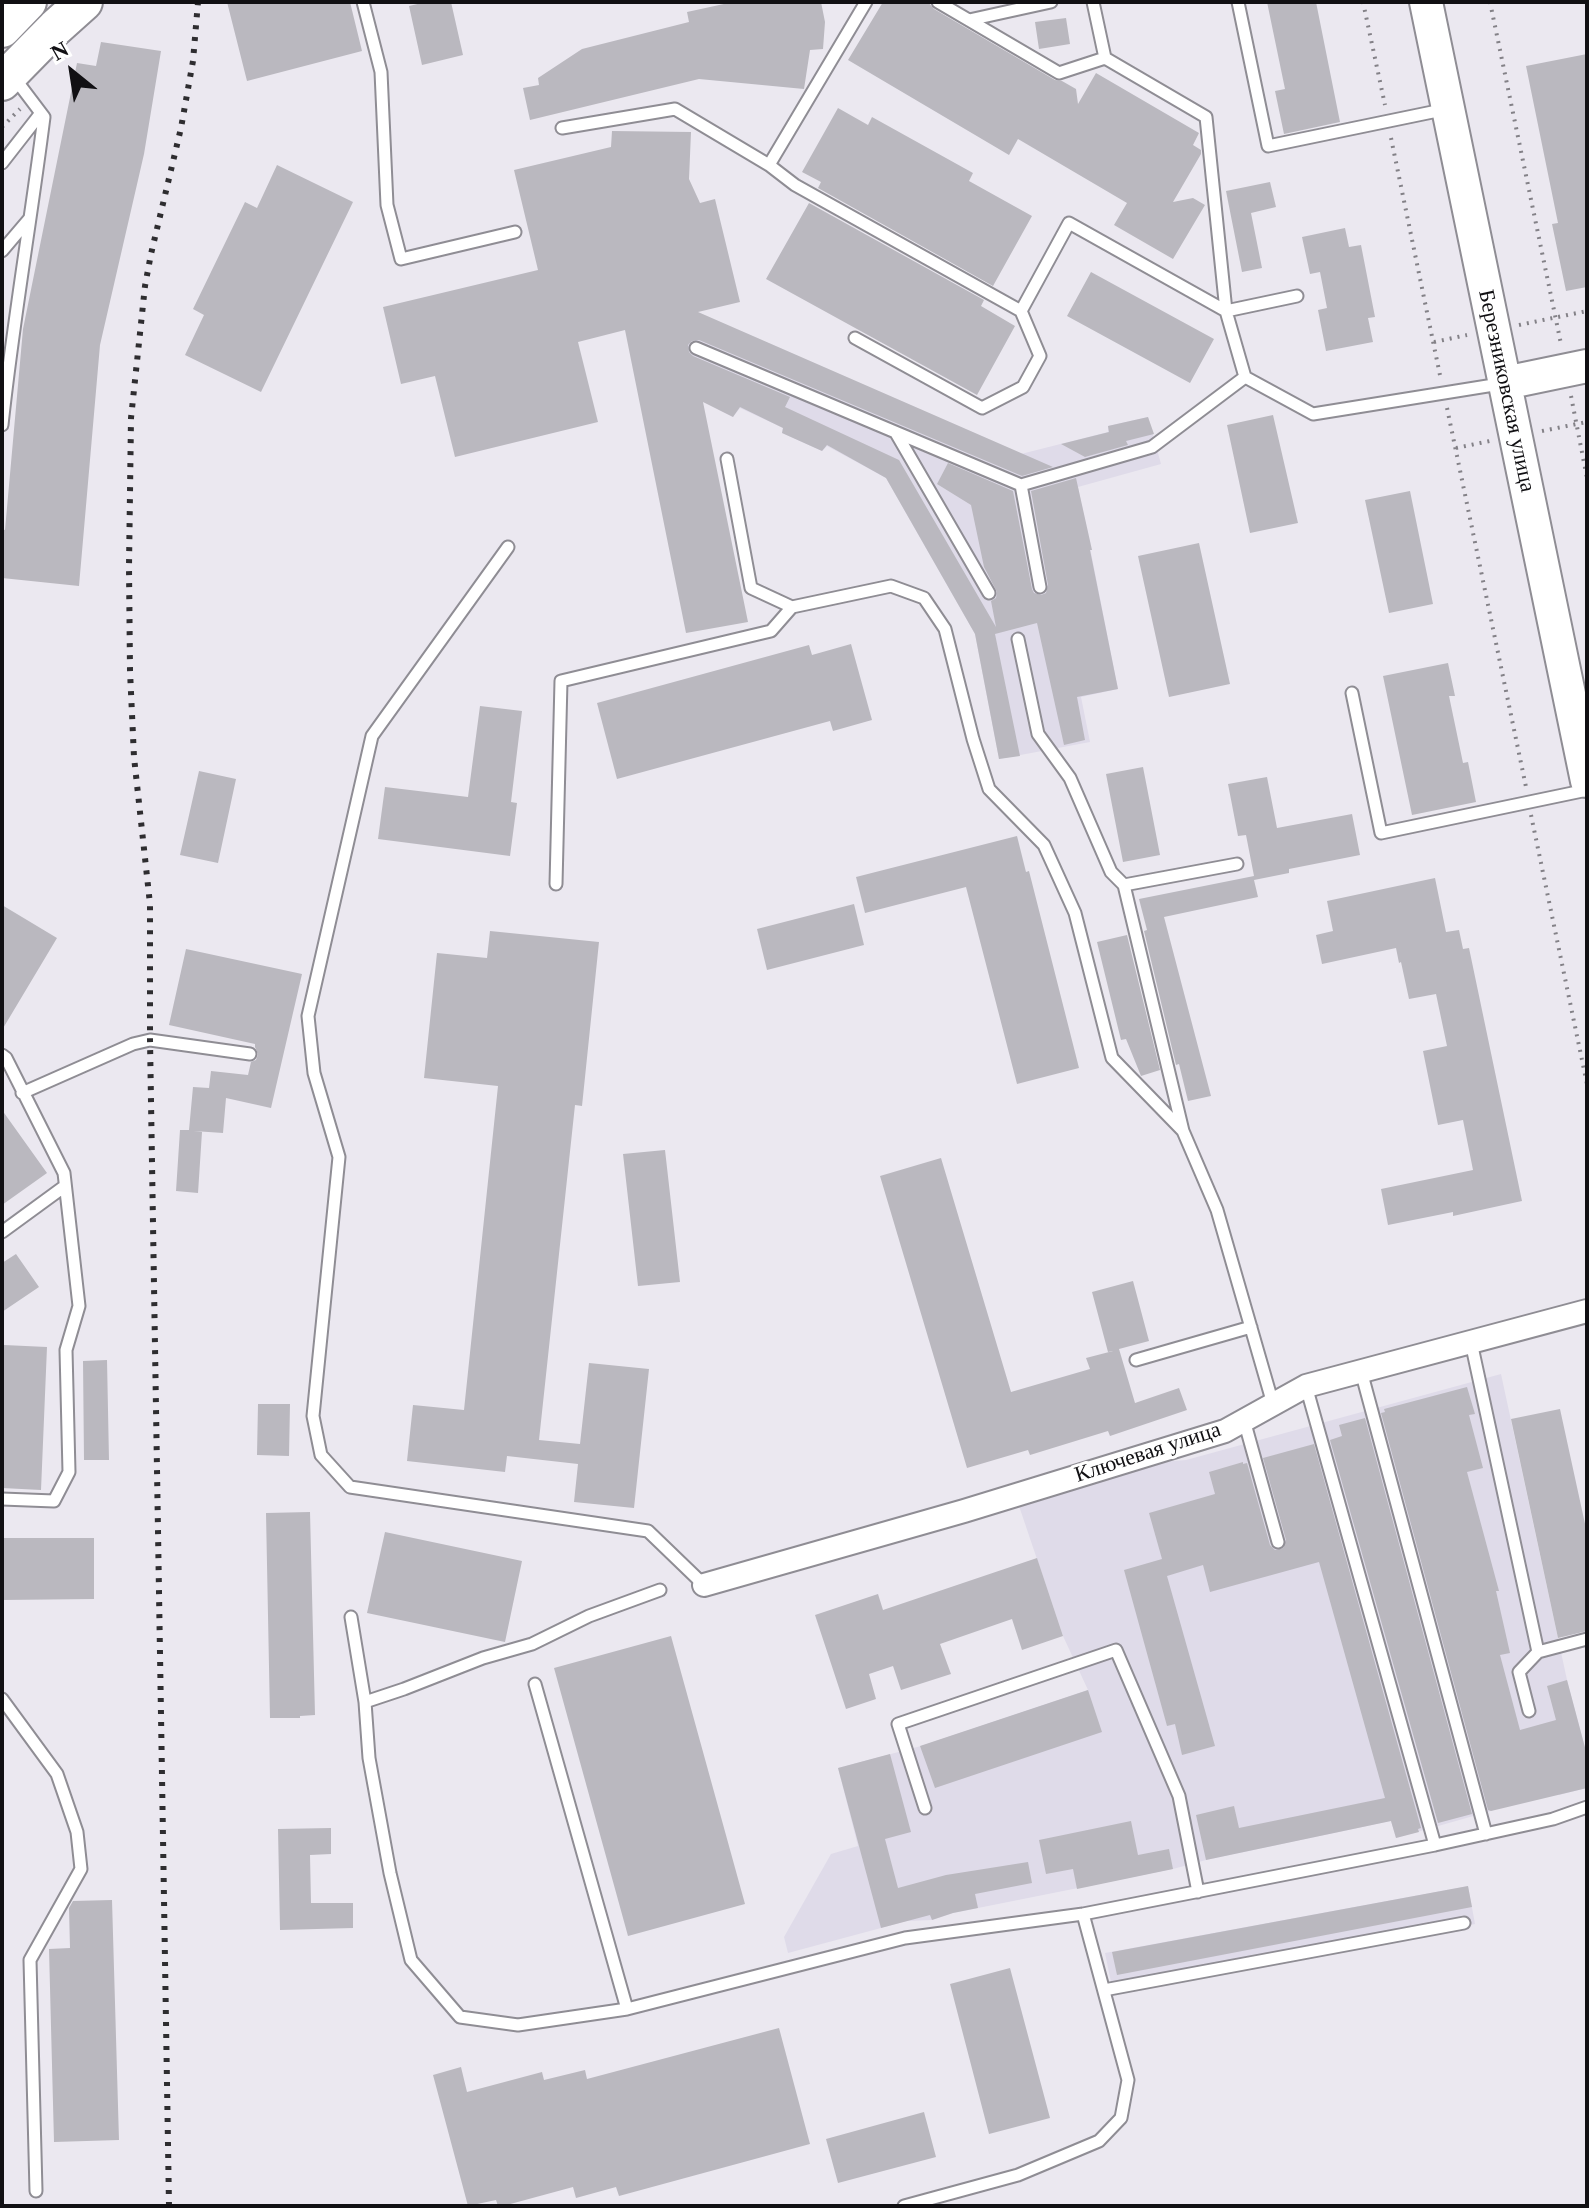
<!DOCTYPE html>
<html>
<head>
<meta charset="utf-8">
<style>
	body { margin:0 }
	#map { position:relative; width:1589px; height:2208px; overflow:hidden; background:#ebe8f0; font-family:"Times New Roman",serif }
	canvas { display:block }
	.frame { position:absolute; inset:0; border:4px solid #111013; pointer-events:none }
	.north { position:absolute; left:32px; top:32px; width:80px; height:80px; -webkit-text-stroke:6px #fff; paint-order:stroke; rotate:330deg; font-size:22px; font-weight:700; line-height:32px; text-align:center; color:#111013 }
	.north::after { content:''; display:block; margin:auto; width:28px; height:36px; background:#111013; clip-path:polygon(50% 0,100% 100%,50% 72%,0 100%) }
</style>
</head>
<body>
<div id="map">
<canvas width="1589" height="2208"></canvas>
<div class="frame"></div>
<div class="north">N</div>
</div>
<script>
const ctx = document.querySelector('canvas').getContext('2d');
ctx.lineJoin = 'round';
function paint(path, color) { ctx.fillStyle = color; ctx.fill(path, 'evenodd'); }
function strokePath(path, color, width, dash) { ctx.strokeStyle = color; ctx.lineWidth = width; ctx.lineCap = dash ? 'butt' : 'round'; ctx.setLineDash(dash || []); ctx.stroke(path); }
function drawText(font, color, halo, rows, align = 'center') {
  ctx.font = font + ' "Times New Roman",serif'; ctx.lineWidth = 6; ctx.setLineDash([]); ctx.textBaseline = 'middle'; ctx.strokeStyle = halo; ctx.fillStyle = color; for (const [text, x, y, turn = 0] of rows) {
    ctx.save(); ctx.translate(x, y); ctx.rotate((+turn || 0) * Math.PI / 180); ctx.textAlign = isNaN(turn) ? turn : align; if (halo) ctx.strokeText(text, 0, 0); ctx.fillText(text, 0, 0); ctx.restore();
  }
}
const built = new Path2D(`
	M683,316l334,139 91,-23v-6l40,-9 13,47 -83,23 40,202 -37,8 9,45 -91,17 -24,-125 -89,-156 -59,-32 -5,5 -40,-18 1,-5 -43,-20 -7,9 -14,-7 -57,-42z
	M1501,1374l66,306 20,75v33l-28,7 -5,-20 -63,36 -95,27 -5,-17 -185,39 -33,9 -220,44 -21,7 -25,1 -119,32 -4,-16 47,-83 27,-8 -20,-78 83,-22 167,-56 -25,-54 -45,-133 131,-40 37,-3z
	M1468,1886l7,38 -362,68 -8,-39z`);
const building = new Path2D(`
	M227,2h123l12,49 -115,30z
	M426,2h25l12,53 -41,10 -13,-59z
	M733,2h88l4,20 -2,27 -13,1 -6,39 -105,-10 -169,41 -7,-32 16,-3 -1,-7 44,-29 107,-27 -2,-10z
	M883,2h45l6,7 121,71 7,1 14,8 2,15 18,-31 103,60 -6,12 8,5v4l-28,48 20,-4 12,7 -32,54 -59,-34 13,-22 -109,-64 -9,16 -161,-95z
	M1267,2h49l24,120 -56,12 -9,-43 10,-2z
	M1066,18l4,26 -31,5 -4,-27z
	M101,42l60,9 -17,103 -44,191 -21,241 -77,-8v-49l3,1 18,-201 54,-266 19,3z
	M1587,54v233l-21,4 -14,-67 6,-1 -32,-157z
	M838,108l30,17 4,-8 101,56 -4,8 63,35 -39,70 -175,-98 3,-6 -19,-10z
	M612,131l79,1 -2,47 11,24 15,-4 25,103 -42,10 355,155 -31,9 -323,-136 -7,1 -4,4 1,7 4,4 97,41 -5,10 114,53 97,167 -5,-26 5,-3 1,-6 -13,-25 -13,-62 -34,-21 11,-21 65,28 19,98 2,4 7,2 5,-2 2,-8 -17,-94 45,-13 16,72h-2l28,139 -41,8 8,43 -21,5 -27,-122 -42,11 25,122 -21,3 -24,-125 -89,-156 -59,-33 -5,6 -40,-18 1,-5 -43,-21 -7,10 -30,-15 45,220 -62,11 -61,-303 -47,12 20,80 -143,35 -20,-81 -34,8 -18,-77 155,-37 -24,-100 97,-23z
	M277,165l76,37 -92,190 -76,-37 19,-40 -11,-6 52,-107 12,6z
	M1270,182l6,25 -25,6 11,55 -20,4 -16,-81z
	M809,203l175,97 -3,6 34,20 -38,69 -211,-116z
	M1345,228l4,19 12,-2 14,72 -7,1 5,24 -47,9 -8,-41 9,-2 -7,-36 -10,2 -8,-37z
	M1091,272l123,67 -24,44 -123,-67z
	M1273,415l25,108 -48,10 -23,-108z
	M1148,417l6,17 -28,7 2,4 -43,12 -24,-13 48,-12 -1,-6z
	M1410,491l23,113 -44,9 -24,-113z
	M1199,543l31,141 -61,13 -31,-141z
	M851,644l21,76 -39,11 -3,-10 -213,58 -20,-76 212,-58 3,10z
	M1448,663l7,33h-6l14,67 5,-1 8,40 -64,13 -29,-139z
	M480,706l42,5 -11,91 6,1 -7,53 -132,-17 7,-52 83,10z
	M1143,767l17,88 -37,7 -17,-88z
	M199,771l37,8 -18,84 -38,-8z
	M1267,777l10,51 75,-14 8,41 -71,14v4l-35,7 4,17 -94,20 47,179 -23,5 -9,-37 -3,1 -32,-134 3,-1 -8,-31 115,-23 -8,-41 -8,1 -10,-52z
	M1017,836l9,36 3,-1 50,197 -62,16 -51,-197 -101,26 -9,-36z
	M1435,878l11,54 13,-2 4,19 6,-1 53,253 -69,15v-4l-65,13 -7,-36 92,-19 -10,-50 -25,5 -15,-74 24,-5 -11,-52 -27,5 -8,-37 -2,1 -3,-15 -74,16 -6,-29 17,-4 -6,-30z
	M854,904l10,41 -97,25 -10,-41z
	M2,905l55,33 -55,92z
	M490,931l109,11 -17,164 -7,-1 -36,335 41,4 9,-81 60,6 -15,139 -60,-6 4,-38 -71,-8 -2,16 -98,-11 6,-56 51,5 34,-324 -74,-8 13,-125 50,5z
	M1127,935l33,135 -19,6 -15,-37 -5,1 -24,-98z
	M186,949l116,25 -31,134 -45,-10 -3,35 -29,-2 8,1 -4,61 -22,-2 4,-61h9l4,-43 16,1 2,-17 37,4 3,-13 5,-2 2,-6 -3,-7v-3l-86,-19z
	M2,1110l45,63 -45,32z
	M665,1150l15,132 -42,4 -15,-132z
	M941,1158l70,234 79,-23 -4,-11 27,-7 -5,1 -16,-60 41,-11 16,60 -30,8 16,54 44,-15 8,22 -77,26 -2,-5 -78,24 -2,-5 -61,18 -87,-292z
	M16,1254l23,33 -37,25v-49z
	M4,1345l43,2 -6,143 -39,-2v-89z
	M107,1360l2,100h-25l-1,-99z
	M1467,1387l8,27 -6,1 14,53 -16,4 32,119h-3l14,62 -10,2 20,75 36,-10 -9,-34 20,-6 20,75v33l-96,23 -3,-1 -107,-397 4,-1 -1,-3z
	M258,1404h32l-1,52 -32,-1z
	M1560,1409l27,124v98l-29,7 -47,-219z
	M1365,1418l107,396 -34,9 -108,-383 12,-4 -3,-11z
	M1314,1444l107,384 -3,1 1,3 -23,6 -5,-17 -185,39 -10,-45 38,-9 5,22 146,-30 -66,-236 -109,30 -7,-27 -36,11 48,170 -33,9 -7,-31 -8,2 -43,-156 38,-11 -13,-46 66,-19 -6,-22 34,-10v2l4,-1 23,82 5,5 8,-2 3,-8 -23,-82z
	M310,1512l5,203 -15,1v2h-30l-4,-205z
	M385,1532l137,29 -17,81 -138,-29z
	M2,1538h92v61l-92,1z
	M1037,1558l26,78 -41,14 -10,-31 -72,25 11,30 -50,16 -8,-24 -24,8 7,25 -30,10 -31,-94 63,-21 5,16z
	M671,1636l74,268 -117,32 -74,-268z
	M1088,1690l14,42 -167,56 -15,-42z
	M890,1754l21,78 -26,7 13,49 48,-13 82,-13 4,21 -57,11 3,14 -25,5 -21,7 -2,-5 -49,13 -43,-160z
	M1131,1821l7,34 31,-6 4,20 -96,20 -4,-20 -27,5 -7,-34z
	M331,1828v26l-21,1 1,48h42v25l-73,2 -2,-101z
	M1468,1886l4,21 -355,68 -5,-23z
	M112,1900l7,240 -65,2 -5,-193 21,-1 -1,-40 4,-7z
	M1010,1968l40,150 -61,16 -39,-150z
	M779,2028l31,116 -191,52 -3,-9 -40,11 -3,-11 -70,19h-5l-2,-6 -28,6 -35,-131 28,-8 6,25 75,-20 2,8 41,-10 2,9z
	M924,2112l12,45 -98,26 -12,-44z`);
const path = new Path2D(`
	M1363,2l22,103
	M1490,2l71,342
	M2,127l18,-18
	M1391,138l50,242
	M1519,325l68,-14
	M1434,342l33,-7
	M1571,396l16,82
	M1447,408l79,379
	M1542,431l45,-9
	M1456,448l34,-7
	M1531,815l56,269`);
const lane = new Path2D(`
	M363,2l18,70 6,133 14,54 114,-27
	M938,2l121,71 46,-15 101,59 20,194 71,-15
	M1093,2l12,56
	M1238,2l30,144 179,-37
	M969,20l82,-18
	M562,128l113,-19 94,56 26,20 226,126 19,45 -17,31 -41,21 -127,-70
	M2,163l39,-50
	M769,165l97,-163
	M2,251l28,-33
	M1021,311l48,-88 157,88 19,66 68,37 187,-30
	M696,348l325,137 131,-38 93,-70
	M2,425c11,-103 29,-205 42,-308l-31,-41
	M896,433l93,160
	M727,459l24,129 41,19
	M1021,485l19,102
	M508,547l-136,189 -64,280 6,57 25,84 -26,259 8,39 29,32 298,44 56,54
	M1018,639l20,95 32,44 41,94 13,13
	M1352,693l29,140 206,-43
	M1237,864l-113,21 59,246 34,79 56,194
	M556,884l5,-203 210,-50 21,-24 99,-21 33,12 21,31 28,110 16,50 55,56 31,68 37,145 71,73
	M2,1055l4,3 58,115 15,133 -13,44 3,122 -15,29 -52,-2
	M22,1093l111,-49 17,-4 100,14
	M2,1232l63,-46
	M1471,1342l67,310
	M1136,1360l115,-33
	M1361,1371l125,463
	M1306,1386l129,459
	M1244,1420l34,122
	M351,1617l14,85 4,56 21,115 21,87 49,57 58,8 109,-16 278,-71 178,-24 352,-69 118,-26 34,-12
	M535,1684l92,325
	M2,1699l55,75 20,58 4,37 -51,91 6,231
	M365,1702l39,-13 79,-31 49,-14 57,-28 71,-26
	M1529,1711l-10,-39 19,-20 49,-13
	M925,1808l-27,-84 218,-74 63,146 19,96
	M1104,1990l360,-67
	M904,2206l114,-31 81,-34 22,-23 7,-38 -45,-166`);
const street = new Path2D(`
	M704,1585l260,-74 261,-80 81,-45 281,-75`);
const secondary = new Path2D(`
	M1426,2l161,779
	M1505,383l82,-17`);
const primary = new Path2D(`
	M2,29l26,-27
	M2,82l53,-54 29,-26`);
const rail = new Path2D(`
	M169,2206l-19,-1166v-136l-16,-147 -4,-86 -1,-104 2,-149 14,-132 6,-32 30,-126 12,-67 5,-59`);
const streetNames = [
	["Березниковская улица",1506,391,78],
	["Ключевая улица",1148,1453,-18]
];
paint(built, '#dfdbe9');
paint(building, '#bab8bf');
strokePath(lane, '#8f8d94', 15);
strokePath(street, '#8f8d94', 26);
strokePath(secondary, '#8f8d94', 36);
strokePath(primary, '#8f8d94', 40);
strokePath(path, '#838187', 4, [2, 6]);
strokePath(lane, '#fff', 11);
strokePath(street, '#fff', 22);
strokePath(secondary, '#fff', 32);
strokePath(primary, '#fff', 36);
strokePath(rail, '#2e2d30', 6, [4, 8]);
drawText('22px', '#111013', '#fff', streetNames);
</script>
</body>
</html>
